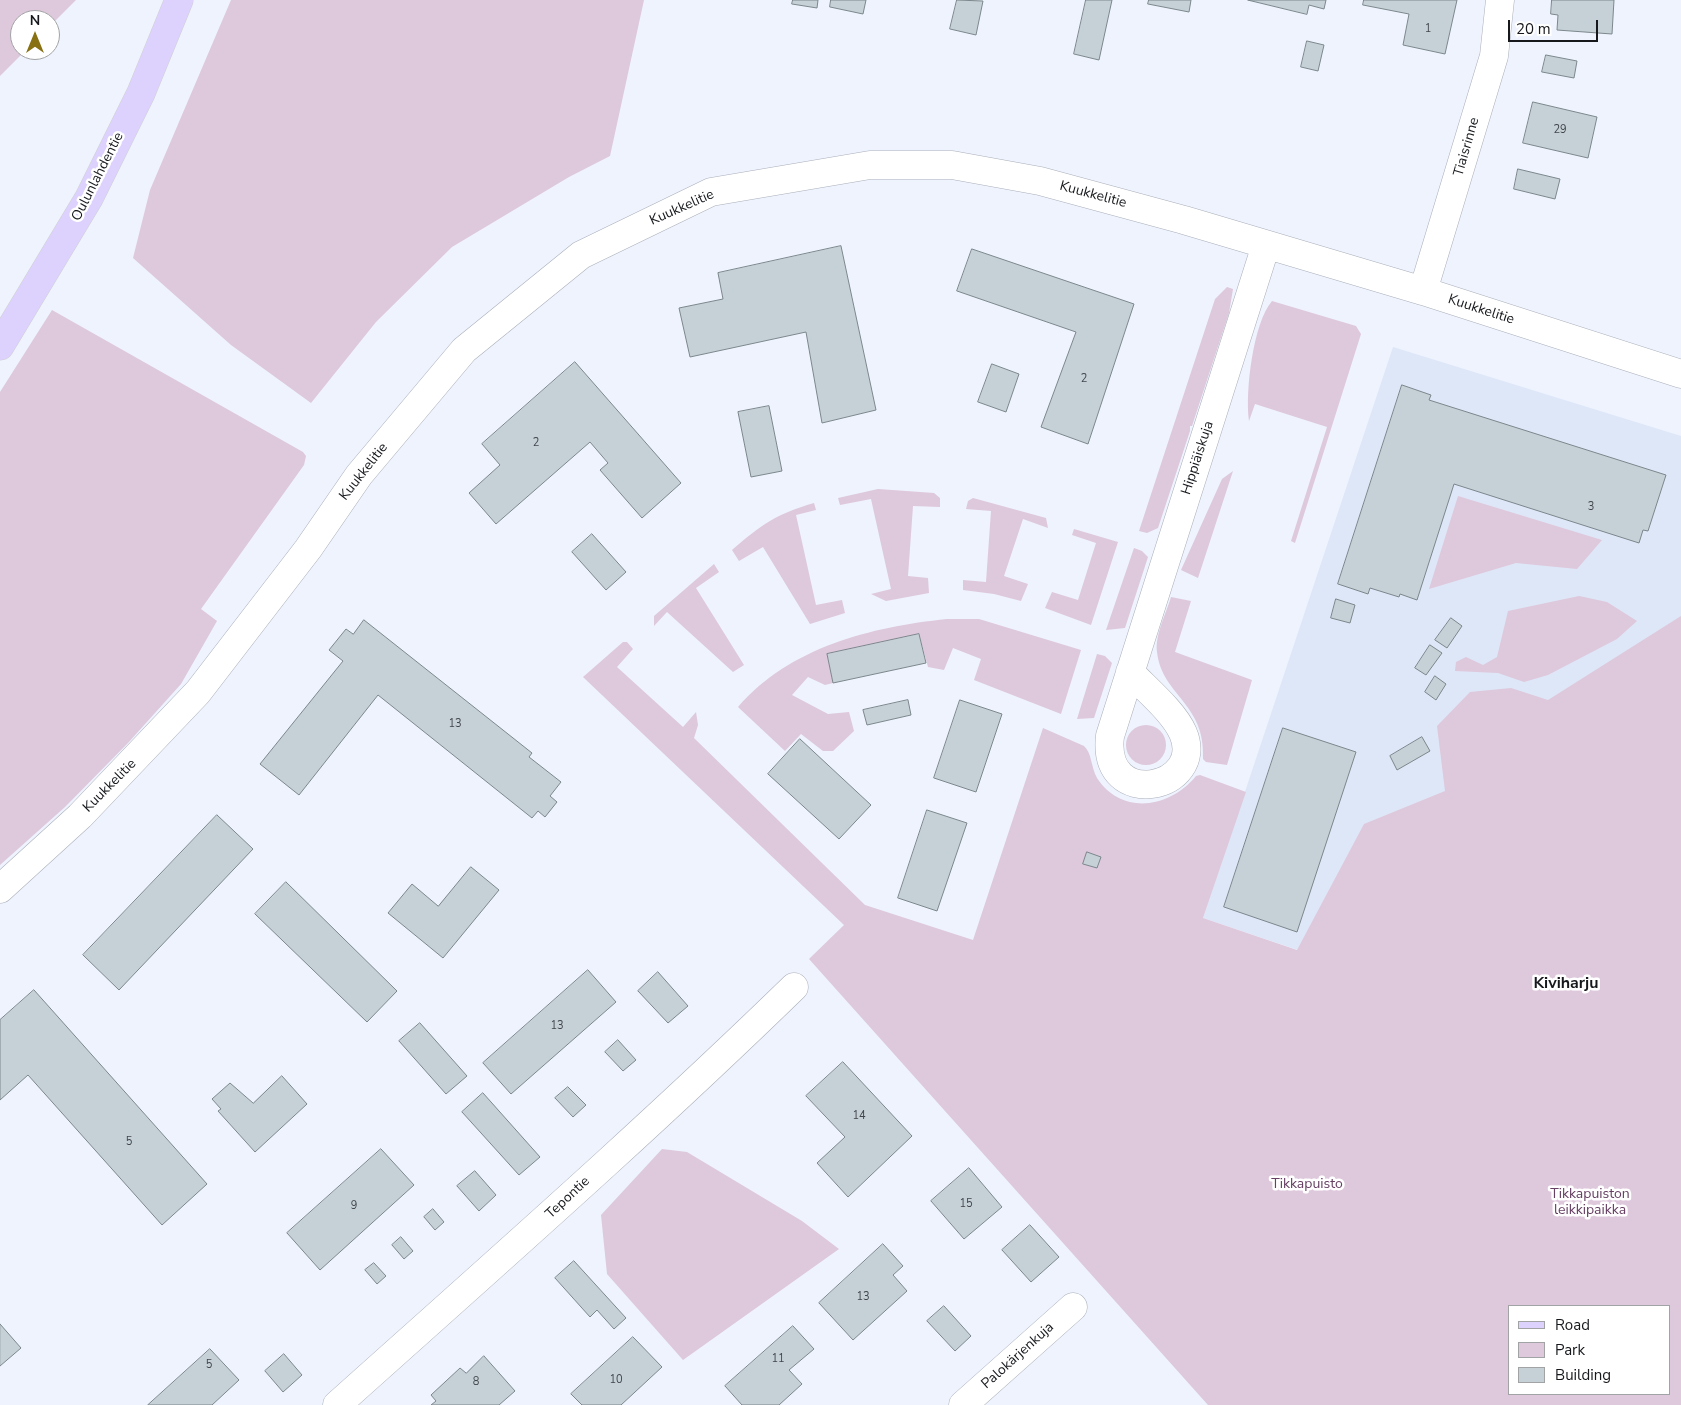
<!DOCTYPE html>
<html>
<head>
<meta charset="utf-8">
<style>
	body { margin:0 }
	#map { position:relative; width:1681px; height:1405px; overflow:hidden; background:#eef3fe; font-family:"Nunito Sans",sans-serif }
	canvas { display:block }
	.legend { position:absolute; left:1508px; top:1305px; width:162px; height:90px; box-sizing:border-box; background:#fff; border:1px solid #a2a3a4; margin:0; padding:6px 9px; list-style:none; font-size:15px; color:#16181c }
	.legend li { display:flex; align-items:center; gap:10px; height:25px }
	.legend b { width:25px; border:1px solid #a2a3a4 }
	.north { position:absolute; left:10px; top:10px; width:50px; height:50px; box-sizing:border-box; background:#fff; border:1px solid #a2a3a4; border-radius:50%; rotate:0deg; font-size:14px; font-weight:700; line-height:20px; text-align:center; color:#16181c }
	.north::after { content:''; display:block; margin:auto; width:18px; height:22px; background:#887113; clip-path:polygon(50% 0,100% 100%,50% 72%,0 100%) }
	.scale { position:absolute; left:1508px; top:20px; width:90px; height:22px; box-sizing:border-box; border:2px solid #16181c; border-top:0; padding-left:6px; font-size:15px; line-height:18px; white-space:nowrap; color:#16181c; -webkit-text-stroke:4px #fff; paint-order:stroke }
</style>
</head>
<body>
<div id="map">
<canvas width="1681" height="1405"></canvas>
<ul class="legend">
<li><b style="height:6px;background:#ddd1fe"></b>Road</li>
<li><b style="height:14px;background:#dec8dc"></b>Park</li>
<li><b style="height:14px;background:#c5d1d7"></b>Building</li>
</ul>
<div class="north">N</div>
<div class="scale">20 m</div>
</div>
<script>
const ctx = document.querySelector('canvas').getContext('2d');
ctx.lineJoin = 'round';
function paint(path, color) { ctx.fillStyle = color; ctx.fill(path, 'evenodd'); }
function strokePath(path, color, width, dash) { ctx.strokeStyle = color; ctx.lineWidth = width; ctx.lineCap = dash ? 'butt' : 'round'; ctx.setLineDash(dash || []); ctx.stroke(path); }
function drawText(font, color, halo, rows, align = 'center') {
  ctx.font = font + ' "Nunito Sans",sans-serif'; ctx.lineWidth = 5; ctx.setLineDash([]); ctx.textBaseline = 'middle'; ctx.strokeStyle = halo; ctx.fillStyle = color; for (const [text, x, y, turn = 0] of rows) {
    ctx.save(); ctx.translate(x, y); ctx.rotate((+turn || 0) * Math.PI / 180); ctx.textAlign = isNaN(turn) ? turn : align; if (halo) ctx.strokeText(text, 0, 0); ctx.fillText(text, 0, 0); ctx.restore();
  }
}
const built = new Path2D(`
	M1393,347l288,89v319l-300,223 -178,-60z`);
const green = new Path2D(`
	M0,0h76l-26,26v-6h-30v30h6l-26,26z
	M231,0h413l-34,156 -41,21 -117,70 -76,75 -65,81 -80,-58 -98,-87 17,-68z
	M1227,287l6,2 -4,24 -37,113h-2v5l-32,97 -11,5 -8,-2 76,-232z
	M1272,301l84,25 5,8 -66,209 -4,-2 36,-114 -72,-23 -6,17c-4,-29 4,-98 23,-120z
	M52,310l251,142 3,4 -2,9 -103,144 16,12 -36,63 -53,59 -63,64 -65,58v-473z
	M1233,471l-35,107 -17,-8 41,-91z
	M878,489l56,4 6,5v9l-27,-1 -5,70 20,2 1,15 -43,8 -15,-7 20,-5 -20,-90 -31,6 -2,-7z
	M1458,496l144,44 -25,29 -61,-6 -87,26z
	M973,498l73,20 2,10 -25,-9 -19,57 24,8 -7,17 -27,-7 -31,-4v-10l23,2 5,-71 -25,-2 2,-8z
	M814,503l2,7 -20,5 20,90 26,-5 3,13 -35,11 -47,-77 -24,14 -7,-11c29,-25 44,-36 82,-47z
	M1074,529l44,13 -27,83 -46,-17 7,-16 26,8 18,-57 -24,-8z
	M1134,548l8,3 6,6 -23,71 -19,2z
	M714,564l5,8 -23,16 48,77 -11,7 -66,-60 -13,14v-10z
	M1579,596l28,6 30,19 -20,18 -69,36 -24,7 -26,-9 -43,-2 1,-9 10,-5 17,8 14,-8 11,-46z
	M1171,597l20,4 -16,51 77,28 -25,85 -21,-3 -3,-3c3,-56 -41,-63 -46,-107 -2,-18 9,-38 14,-55z
	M1681,616v789h-473l-399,-446 35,-34 -261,-248 40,-35h4l6,7 -16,18 66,60 13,-15 2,13 -4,13 171,167 108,35 70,-212 41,18c8,7 7,22 13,32 25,38 73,30 99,-2l4,-1 46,17 -43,126 94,32 67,-126 81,-33 -8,-65 33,-34 41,-4 37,12zM1510,1306h160v88h-160z
	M947,619h32l102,31 -20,64 -87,-34 7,-21 -28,-11 -9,22 -16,-3 -9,-33 -92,20 6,29 -8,2 -17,-8 -16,18 36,19 21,-2 5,19 -21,20h-10l-22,-17 -16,17 -47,-44c52,-60 133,-80 209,-88z
	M1097,654l8,2 7,7 -18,55 -17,1z
	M1126 745a20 20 0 1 1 40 0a20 20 0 1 1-40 0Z
	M662,1149l25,3 115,69 37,28 -156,111 -76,-86 -6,-59z`);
const building = new Path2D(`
	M793,0h25l-1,8 -25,-4z
	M831,0h35l-3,14 -33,-7z
	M957,0l26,1 -7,34 -26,-6z
	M1086,0h26l-13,60 -25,-6z
	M1149,0h42l-2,12 -41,-8z
	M1248,0h78l-2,9 -15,-4 -2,9z
	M1364,0h93l-12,54 -42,-9 6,-31 -46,-9z
	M1552,0h62l-2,34 -55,-4 1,-15 -7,-1z
	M1307,41l17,4 -6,26 -17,-4z
	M1546,55l31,6 -3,17 -32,-6z
	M1533,102l64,15 -9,41 -65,-15z
	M1518,169l42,10 -5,20 -41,-10z
	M841,246l35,164 -54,13 -16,-91 -116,25 -11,-49 44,-9 -5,-26z
	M972,249l162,55 -46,140 -47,-17 35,-95 -119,-41z
	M575,362l106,121 -39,35 -42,-48 8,-7 -18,-21 -94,82 -27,-31 31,-28 -18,-21z
	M992,364l27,10 -13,38 -28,-10z
	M1402,385l29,10 -2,5 237,75 -18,56 -5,-1 -4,13 -185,-59 -37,116 -17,-6 -1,3 -29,-9 -2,6 -30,-10z
	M769,406l13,65 -31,6 -13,-65z
	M592,534l34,38 -20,18 -34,-38z
	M1336,599l19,6 -5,18 -19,-5z
	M1451,618l11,8 -15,22 -12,-8z
	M364,620l168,133 -3,4 32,25 -11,14 7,6 -12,15 -7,-6 -6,7 -154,-123 -79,100 -39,-31 83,-103 -14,-11 17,-21 7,5z
	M919,634l7,29 -93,20 -6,-29z
	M1430,645l12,8 -16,22 -11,-7z
	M1435,676l11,8 -10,16 -11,-8z
	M908,700l3,15 -44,10 -4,-15z
	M960,700l42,14 -26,78 -42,-14z
	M1283,728l73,24 -59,180 -73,-25z
	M1422,737l8,14 -33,19 -7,-14z
	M800,739l71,66 -32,34 -71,-65z
	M927,810l40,13 -30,88 -39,-13z
	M217,815l36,34 -134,141 -36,-35z
	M1087,852l14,5 -4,11 -14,-4z
	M471,867l28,23 -56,68 -55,-45 24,-29 26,22z
	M286,882l111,109 -30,31 -112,-108z
	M588,970l28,32 -105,92 -28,-31z
	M658,972l30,34 -20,17 -30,-32z
	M34,990l173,194 -45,41 -134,-150 -28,25v-80z
	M420,1023l47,53 -21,18 -47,-53z
	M618,1040l18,20 -13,11 -18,-19z
	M843,1062l69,74 -64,61 -31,-34 28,-26 -39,-41z
	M282,1076l25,28 -52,48 -37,-41 3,-2 -9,-10 18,-16 23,20z
	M568,1087l18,18 -13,12 -18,-19z
	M483,1093l57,64 -21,18 -57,-63z
	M381,1149l33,36 -94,85 -33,-37z
	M969,1168l33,39 -38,32 -33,-38z
	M475,1171l21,24 -17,16 -22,-25z
	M433,1209l11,13 -9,8 -11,-13z
	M1030,1225l29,32 -28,25 -29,-32z
	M401,1237l12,14 -9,8 -12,-14z
	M883,1244l20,22 -10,9 14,16 -54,49 -34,-37z
	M574,1261l52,57 -12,11 -17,-19 -7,7 -35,-39z
	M374,1263l12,13 -9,8 -12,-14z
	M944,1306l27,30 -16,15 -28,-30z
	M0,1324l21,24 -21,18z
	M793,1326l21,23 -25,21 13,14 -23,21h-37l-17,-19z
	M633,1337l29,30 -41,38h-39l-11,-11z
	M210,1349l29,31 -27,25h-64z
	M284,1354l18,21 -19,17 -18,-21z
	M484,1356l31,35 -16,14h-68l5,-4 -5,-6 29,-27 6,5z`);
const minor = new Path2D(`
	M1423,291l71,-235 6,-56
	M1130,672c16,17 44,40 53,61 24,56 -82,79 -73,3l156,-491
	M0,889l80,-73 118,-124 110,-143 51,-74 105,-125 117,-95 130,-63 159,-27h82l88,16 144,39 239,71 258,83
	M337,1405c154,-138 309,-274 457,-418
	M963,1405l110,-98`);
const major = new Path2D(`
	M0,346l89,-148 52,-105 38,-93`);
const numberNames = [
	["1",1428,29],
	["29",1560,130],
	["2",1084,379],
	["2",536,443],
	["3",1591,507],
	["13",455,724],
	["13",557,1026],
	["14",859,1116],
	["5",129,1142],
	["15",966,1204],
	["9",354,1206],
	["13",863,1297],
	["11",778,1359],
	["5",209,1365],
	["10",616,1380],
	["8",476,1382]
];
const streetNames = [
	["Tiaisrinne",1467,147,-74],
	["Oulunlahdentie",98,177,-63],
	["Kuukkelitie",1093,195,15],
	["Kuukkelitie",682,208,-24],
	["Kuukkelitie",1481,310,18],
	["Hippiäiskuja",1198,458,-72],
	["Kuukkelitie",364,472,-52],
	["Kuukkelitie",110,786,-45],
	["Tepontie",568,1198,-43],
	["Palokärjenkuja",1018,1356,-42]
];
const parkNames = [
	["Tikkapuisto",1307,1185],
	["Tikkapuiston",1590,1195],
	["leikkipaikka",1590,1211]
];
const quarterNames = [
	["Kiviharju",1566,984]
];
paint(built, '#dee7f8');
paint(green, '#dec8dc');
paint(building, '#c5d1d7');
strokePath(building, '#7c878c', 1);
strokePath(minor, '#aaafb9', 29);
strokePath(major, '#d0d1d2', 29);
strokePath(minor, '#fff', 28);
strokePath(major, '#ddd1fe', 28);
drawText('11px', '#42464b', null, numberNames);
drawText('14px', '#16181c', '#fff', streetNames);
drawText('14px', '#663f63', '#fff', parkNames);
drawText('bold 16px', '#16181c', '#fff', quarterNames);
</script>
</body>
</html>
